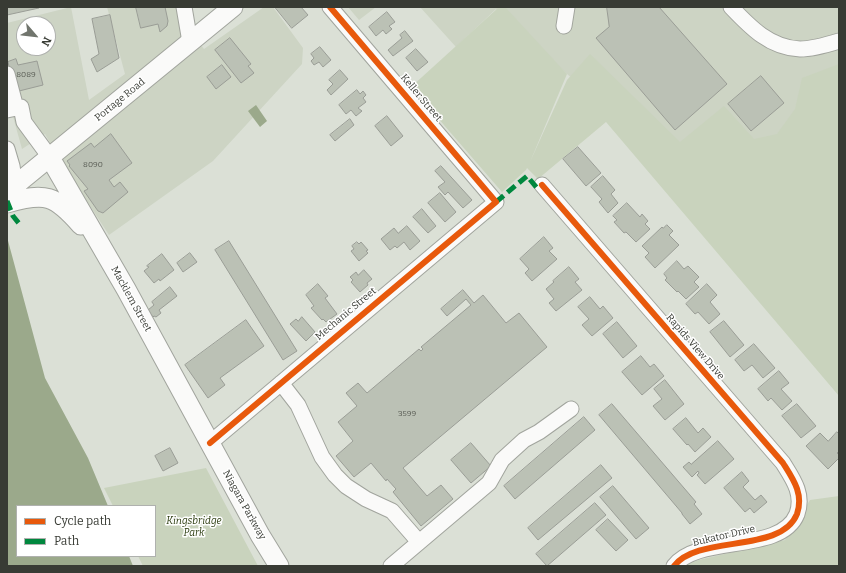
<!DOCTYPE html>
<html>
<head>
<meta charset="utf-8">
<style>
	body { margin:0 }
	#map { position:relative; width:846px; height:573px; overflow:hidden; background:#dbe0d6; font-family:Bitter,serif }
	canvas { display:block }
	.frame { position:absolute; inset:0; border:8px solid #383b34; pointer-events:none }
	.legend { position:absolute; left:16px; top:505px; width:140px; height:52px; box-sizing:border-box; background:#fff; border:1px solid #afb1ae; margin:0; padding:5px 7px; list-style:none; font-size:12px; color:#383b34 }
	.legend li { display:flex; align-items:center; gap:8px; height:20px }
	.legend b { width:20px; border:1px solid #afb1ae }
	.north { position:absolute; left:16px; top:16px; width:40px; height:40px; box-sizing:border-box; background:#fff; border:1px solid #afb1ae; border-radius:50%; rotate:118deg; font-size:11px; font-weight:700; line-height:16px; text-align:center; color:#383b34 }
	.north::after { content:''; display:block; margin:auto; width:14px; height:18px; background:#71756d; clip-path:polygon(50% 0,100% 100%,50% 72%,0 100%) }
</style>
</head>
<body>
<div id="map">
<canvas width="846" height="573"></canvas>
<div class="frame"></div>
<ul class="legend">
<li><b style="height:5px;background:#e8590c"></b>Cycle path</li>
<li><b style="height:5px;background:#00873e"></b>Path</li>
</ul>
<div class="north">N</div>
</div>
<script>
const ctx = document.querySelector('canvas').getContext('2d');
ctx.lineJoin = 'round';
function paint(path, color) { ctx.fillStyle = color; ctx.fill(path, 'evenodd'); }
function strokePath(path, color, width, dash) { ctx.strokeStyle = color; ctx.lineWidth = width; ctx.lineCap = dash ? 'butt' : 'round'; ctx.setLineDash(dash || []); ctx.stroke(path); }
function drawText(font, color, halo, rows, align = 'center') {
  ctx.font = font + ' Bitter,serif'; ctx.lineWidth = 3; ctx.setLineDash([]); ctx.textBaseline = 'middle'; ctx.strokeStyle = halo; ctx.fillStyle = color; for (const [text, x, y, turn = 0] of rows) {
    ctx.save(); ctx.translate(x, y); ctx.rotate((+turn || 0) * Math.PI / 180); ctx.textAlign = isNaN(turn) ? turn : align; if (halo) ctx.strokeText(text, 0, 0); ctx.fillText(text, 0, 0); ctx.restore();
  }
}
const built = new Path2D(`
	M71,7l18,93 36,-26 -18,-67h76l4,20 17,22 60,-42h9l30,41 -1,16 -89,97 -104,74 -51,-78 -13,-23 -23,15 -15,-54v-72zM24,24h24v24h-24z
	M348,7h28l-17,13z
	M420,7h419v130l-131,95 -108,-130 -33,-28 -71,-65 -40,38z`);
const green = new Path2D(`
	M499,7h6l62,67 -37,88 37,-82 23,-26 90,88 44,-36 30,33 23,-5 18,-25 7,-31 37,-14v332l-233,-274 -68,57 -11,-11 -1,2 -24,22 -91,-105z
	M206,468l52,98h-115l-5,-10h17v-50h-42l-9,-18z
	M839,496v70h-152l3,-4 95,-22 25,-40z`);
const water = new Path2D(`
	M256,105l11,16 -7,6 -12,-16z
	M7,237l38,141 43,80 20,48h-91v50h112l4,10h-126z`);
const building = new Path2D(`
	M7,7h32v1l-32,7z
	M136,7h29l3,14 -1,5 -7,6 -2,-8 -17,4z
	M275,7h26l7,8 -16,13z
	M607,7h52l68,77 -52,46 -79,-92 13,-11z
	M387,12l8,10 -6,4 3,3 -6,5 -3,-4 -7,6 -7,-9z
	M110,15l9,43 -22,14 -6,-13 8,-5 -7,-35z
	M405,31l8,10 -20,15 -5,-6 14,-12 -2,-3z
	M230,38l21,26 -3,2 6,7 -13,10 -26,-33z
	M320,47l11,13 -8,7 -4,-5 -5,3 -3,-4 3,-3 -3,-4z
	M416,49l12,13 -11,9 -11,-13z
	M16,59l2,6 19,-4 6,24 -28,7 -7,-30z
	M222,65l9,12 -15,12 -9,-12z
	M340,70l8,9 -17,16 -4,-5 6,-6 -4,-4z
	M761,76l23,27 -33,28 -23,-27z
	M357,90l3,4 3,-3 3,4 -3,3 3,4 -8,6 4,3 -6,5 -5,-6 -5,4 -7,-9z
	M387,116l16,20 -12,10 -16,-20z
	M350,119l4,6 -19,16 -5,-6z
	M111,134l21,29 -23,17 5,7 6,-5 8,10 -25,21 -5,-2 -14,-20 4,-2 -19,-23 1,-1 -3,-4 24,-18 3,4z
	M578,147l23,26 -15,13 -23,-27z
	M441,166l31,34 -9,8 -15,-16 -3,3 -7,-8 7,-5 -10,-11z
	M603,176l12,14 -4,4 7,9 -10,10 -9,-11 3,-3 -11,-12z
	M440,193l16,19 -11,10 -17,-19z
	M627,203l13,14 2,-3 6,7 -3,3 5,5 -14,13 -10,-10 -2,1 -10,-11 3,-2 -4,-4z
	M422,209l14,17 -8,7 -15,-16z
	M667,225l6,6 -4,4 10,10 -24,23 -10,-11 4,-4 -7,-7 20,-19 1,1z
	M407,226l13,15 -10,9 -6,-8 -7,6 -2,-2 -5,4 -9,-11 13,-11 4,5z
	M544,237l9,11 -4,3 8,8 -25,22 -7,-8 4,-4 -9,-10z
	M229,241l68,110 -14,9 -68,-110z
	M357,242l2,2 2,-2 7,8 -2,1 2,2 -9,8 -8,-10 3,-2 -2,-3z
	M190,253l7,9 -14,10 -6,-9z
	M162,254l12,16 -14,11 -1,-2 -5,4 -10,-12 5,-4 -2,-1z
	M677,261l7,8 4,-3 11,11 -5,5 5,5 -13,12 -8,-8 -1,1 -12,-12 2,-2 -3,-4z
	M569,267l10,12 -4,3 7,8 -26,21 -7,-8 5,-4 -8,-10 8,-7 -1,-1z
	M364,270l8,9 -5,4 1,2 -8,7 -9,-10 2,-2 -3,-3 6,-5 2,3z
	M318,284l10,12 -3,2 12,16 -11,8 -3,-3 -1,1 -11,-12 3,-2 -8,-11z
	M707,284l10,11 -7,7 10,12 -11,10 -11,-12 -3,2 -9,-10z
	M170,287l7,9 -18,14 2,3 -5,4 -2,-1 -1,1 -5,-7 6,-5 -2,-3z
	M463,290l11,13 9,-8 23,28 13,-10 28,34 -144,121 24,28 14,-11 12,14 -32,27 -28,-34 3,-3 -9,-10 -1,2 -15,-18 -17,14 -18,-21 17,-15 -15,-19 19,-16 -11,-13 12,-10 9,10 52,-44 2,2 2,-2 -2,-2 50,-42 -5,-6 -19,17 -6,-7z
	M590,297l10,12 3,-3 10,12 -21,18 -10,-11 7,-6 -11,-12z
	M302,317l13,15 -9,9 -16,-17 6,-5 2,2z
	M246,320l18,26 -44,32 5,7 -17,13 -23,-33z
	M724,321l20,24 -14,12 -20,-25z
	M617,322l20,24 -14,12 -20,-24z
	M754,344l21,24 -12,10 -11,-13 -8,6 -9,-11z
	M641,356l9,11 4,-3 10,12 -22,19 -20,-23z
	M779,371l10,12 -8,6 11,12 -10,9 -11,-12 -3,3 -10,-12z
	M665,380l19,24 -19,16 -12,-14 9,-7 -8,-10z
	M612,404l84,98 -2,2 8,10 -12,10 -8,-10v-1l-83,-98z
	M797,404l19,22 -15,12 -19,-22z
	M584,417l11,13 -80,69 -11,-13z
	M686,418l12,15 5,-5 8,9 -16,15 -7,-8 -1,1 -14,-16z
	M837,432l2,2v17l-2,2 2,2v3l-11,11 -22,-23 14,-13 8,8z
	M718,441l16,18 -29,25 -8,-9 2,-2 -1,-2 -6,6 -9,-10 6,-5 2,2z
	M471,443l20,23 -20,17 -20,-23z
	M170,448l8,15 -15,8 -8,-15z
	M601,465l11,13 -74,62 -10,-12z
	M742,472l7,9 -6,6 12,13 6,-5 6,7 -13,11 -4,-5 -5,4 -21,-24z
	M613,486l36,42 -13,11 -36,-42z
	M595,503l11,12 -59,51 -11,-12z
	M608,519l20,21 -12,11 -20,-21z`);
const minor = new Path2D(`
	M184,7l6,35
	M731,7c19,20 39,41 69,42 13,0 26,-4 39,-8
	M564,26l3,-19
	M7,74l9,34
	M7,110l14,-3 3,15 25,34
	M7,149l5,17 3,19
	M542,185l241,278c10,16 21,31 14,51 -16,40 -98,20 -123,52
	M281,383l17,22 24,52 13,18 11,11 20,13 26,12 27,31
	M210,443l286,-241 -166,-195
	M391,566l98,-83 13,-23 22,-20 15,-8 32,-23`);
const major = new Path2D(`
	M49,156l77,133 134,246 19,31
	M7,192l226,-185
	M7,203c39,-11 48,-8 74,22`);
const quiet = new Path2D(`
	M7,201l6,15 8,10
	M496,202l31,-26 10,12 5,-3`);
const cycleway = new Path2D(`
	M542,185l241,278c10,16 21,31 14,51 -16,40 -98,20 -123,52
	M210,443l286,-241 -166,-195`);
const numberNames = [
	["8089",26,75],
	["8090",93,165],
	["3599",407,414]
];
const streetNames = [
	["Keller Street",421,98,50],
	["Portage Road",120,100,-39],
	["Macklem Street",131,299,61],
	["Mechanic Street",346,314,-40],
	["Rapids View Drive",695,347,49],
	["Niagara Parkway",244,505,61],
	["Bukator Drive",724,536,-13]
];
const parkNames = [
	["Kingsbridge",194,521],
	["Park",194,533]
];
paint(built, '#cdd4c4');
paint(green, '#c9d3bd');
paint(water, '#9ba98b');
paint(building, '#bbc1b5');
strokePath(building, '#9a9d96', 1);
strokePath(minor, '#a1a49d', 17);
strokePath(major, '#a1a49d', 21);
strokePath(minor, '#fafaf9', 15);
strokePath(major, '#fafaf9', 19);
strokePath(quiet, '#00873e', 5, [10, 5]);
strokePath(cycleway, '#e8590c', 6);
drawText('8px', '#595c54', null, numberNames);
drawText('10px', '#383b34', '#fff', streetNames);
drawText('italic 10px', '#2a3b0e', '#fff', parkNames);
</script>
</body>
</html>
